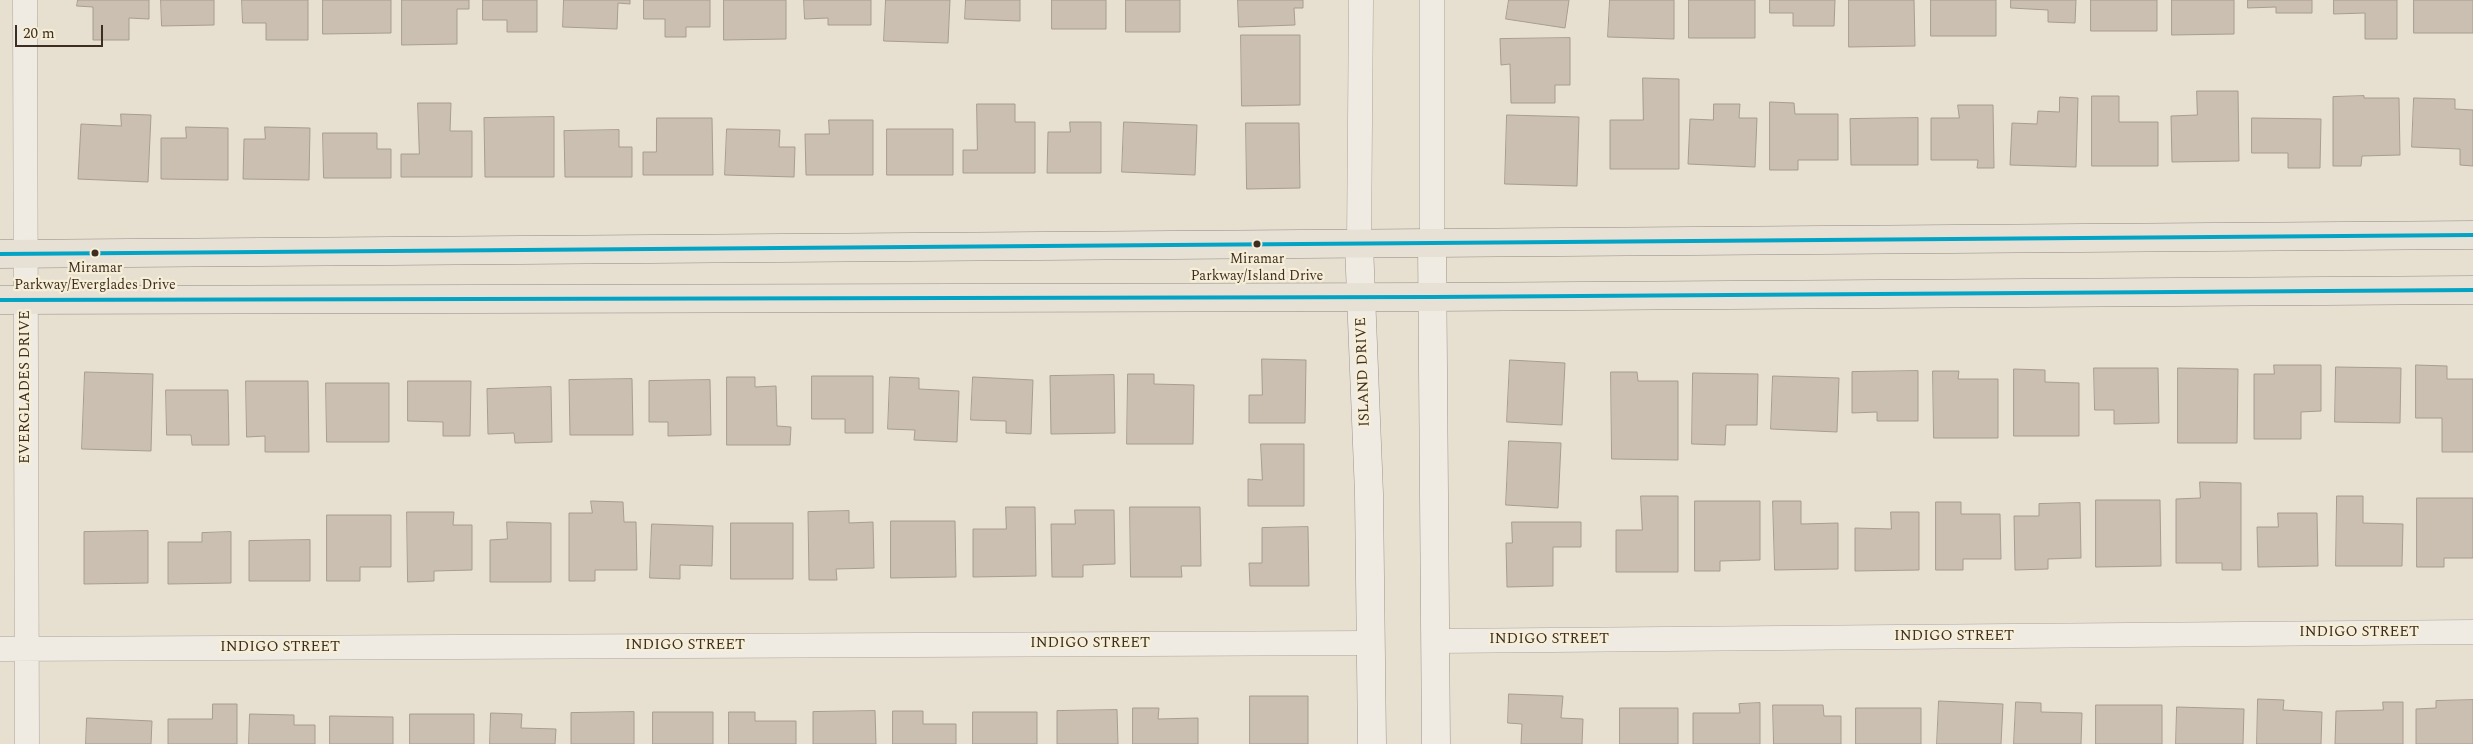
<!DOCTYPE html>
<html>
<head>
<meta charset="utf-8">
<style>
	body { margin:0 }
	#map { position:relative; width:2473px; height:744px; overflow:hidden; background:#e7e0d1; font-family:Spectral,serif }
	canvas { display:block }
	.scale { position:absolute; left:15px; top:25px; width:88px; height:22px; box-sizing:border-box; border:2px solid #3d2e20; border-top:0; padding-left:6px; font-size:15px; line-height:18px; white-space:nowrap; color:#3d2e20; -webkit-text-stroke:4px #f7eed8; paint-order:stroke }
</style>
</head>
<body>
<div id="map">
<canvas width="2473" height="744"></canvas>
<div class="scale">20 m</div>
</div>
<script>
const ctx = document.querySelector('canvas').getContext('2d');
ctx.lineJoin = 'round';
function paint(path, color) { ctx.fillStyle = color; ctx.fill(path, 'evenodd'); }
function strokePath(path, color, width, dash) { ctx.strokeStyle = color; ctx.lineWidth = width; ctx.lineCap = dash ? 'butt' : 'round'; ctx.setLineDash(dash || []); ctx.stroke(path); }
function drawText(font, color, halo, rows, align = 'center') {
  ctx.font = font + ' Spectral,serif'; ctx.lineWidth = 4.5; ctx.setLineDash([]); ctx.textBaseline = 'middle'; ctx.strokeStyle = halo; ctx.fillStyle = color; for (const [text, x, y, turn = 0] of rows) {
    ctx.save(); ctx.translate(x, y); ctx.rotate((+turn || 0) * Math.PI / 180); ctx.textAlign = isNaN(turn) ? turn : align; if (halo) ctx.strokeText(text, 0, 0); ctx.fillText(text, 0, 0); ctx.restore();
  }
}
const building = new Path2D(`
	M78,0h71v19l-20,-1v22h-36v-33l-16,-1z
	M161,0h53v25l-52,1z
	M242,0h66v40h-42v-17h-23z
	M323,0h68v33l-68,1z
	M402,0h67v9h-12v35l-55,1z
	M483,0h54v32h-30v-12h-24z
	M564,0h66v4l-12,-1 -1,26 -54,-2z
	M644,0h66v27h-24v10h-21v-18h-21z
	M724,0h62v39l-62,1z
	M804,0h67v25h-43v-7l-23,1z
	M886,0h64l-2,43 -64,-2z
	M966,0h54v21l-55,-2z
	M1052,0h54v29h-54z
	M1126,0h54v32h-54z
	M1238,0h65v8h-9l1,17 -56,2z
	M1509,0h60l-4,28 -59,-9z
	M1610,0h64v39l-66,-2z
	M1689,0h66v38h-66z
	M1770,0h65l-1,26h-41v-13h-23z
	M1849,0h65l1,46 -66,1z
	M1931,0h65v36h-65z
	M2011,0h65l-1,23 -27,-1v-12l-37,-2z
	M2091,0h66v31h-66z
	M2172,0h62v34l-62,1z
	M2248,0h64v13h-36v-6l-28,1z
	M2334,0h63v39h-32v-26l-31,1z
	M2414,0h59v33h-59z
	M1241,35h59v70l-58,1z
	M1570,38v47h-15v18h-44l-1,-39 -9,1 -1,-26z
	M1643,78l36,1v90h-69v-49h33z
	M2197,91h41l1,70 -67,1 -1,-46 26,-1z
	M2092,96h27v26h39v44h-66z
	M2364,96v2h35l1,57 -38,1 -1,10h-28v-69z
	M2060,97l18,1 -2,69 -66,-2 2,-42 25,1 1,-13 21,1z
	M2414,98l41,1v10l18,1v56l-13,-1v-16l-48,-2z
	M1770,102l24,1 1,11h43v46h-40v10h-28z
	M418,103h33l-1,28h22v46h-71v-23h18z
	M977,104h38v18h20v51h-72v-23h14z
	M1714,104h26l-1,14h18l-2,49 -67,-3 2,-45 23,1z
	M1958,105h35l1,63h-17l1,-8h-47v-42h28z
	M121,114l30,1 -3,67 -70,-3 3,-55 40,2z
	M1507,115l72,2 -2,69 -72,-2z
	M554,117v60h-69l-1,-59z
	M657,118h55l1,57h-70v-23h13z
	M1918,118v47h-67l-1,-46z
	M2252,118l69,1 -1,49h-32v-15h-36z
	M829,120h44v55h-67l-1,-41h24z
	M1070,122h31v51h-54l1,-41h22z
	M1124,122l73,3 -2,50 -73,-3z
	M1246,123h53l1,65 -53,1z
	M186,127l42,1v52l-67,-1v-41h25z
	M265,127l45,1 -1,52 -66,-1 1,-40h21z
	M727,129l53,1 -1,17h16l-1,30 -69,-2z
	M887,129h66v46h-66z
	M619,130v17h13v30h-67l-1,-46z
	M323,133h54v16h14v29h-67z
	M1262,359l44,1 -1,63h-56v-28h13z
	M1510,360l55,3 -3,62 -55,-3z
	M2274,365h47v46l-20,1v27h-47v-65h20z
	M2416,365l31,1v13h26v73h-31v-34h-26z
	M2336,367l65,1 -1,55 -65,-1z
	M2094,368h64l1,55 -45,1v-14h-19z
	M2178,368l60,1 -1,74h-59z
	M2014,369l31,1v12l34,1v53h-65z
	M1918,371v50h-41v-9l-25,1v-41z
	M1933,371h26l-1,8h40v59h-64z
	M85,372l68,2 -2,77 -69,-2z
	M1611,372h26l1,9h40v79l-66,-1z
	M1693,373l65,1 -1,51h-31l-1,20 -33,-1z
	M1128,374h26v10l40,1 -1,59h-66z
	M1114,375l1,58 -64,1 -1,-58z
	M812,376h61v57h-28v-14h-33z
	M1773,376l66,2 -2,54 -66,-3z
	M727,377h28v10l21,-1 1,40 14,1 -1,18h-63z
	M890,377l29,1v11l40,2 -2,51 -43,-2 1,-10 -27,-1z
	M973,377l60,3 -2,54 -25,-1v-12l-35,-1z
	M632,379l1,56h-63l-1,-55z
	M710,380l1,55 -43,1v-14h-19v-41z
	M246,381h62l1,71h-44v-16l-18,1z
	M408,381h63l-1,55h-27v-14l-35,-1z
	M326,383h63v59h-62z
	M551,387l1,55 -37,1 -1,-10 -26,1 -1,-45z
	M166,390h62l1,55h-37l-1,-10h-24z
	M1509,441l52,2 -3,65 -52,-3z
	M1261,444h43v62h-56v-27l14,1z
	M2200,482l41,1v87h-19v-7h-46v-64l24,-1z
	M1641,496h37v76h-62v-42h26z
	M2337,496h26v27l40,1 -1,42h-66z
	M2417,498h56v60h-29v9h-27z
	M2096,500h64l1,66 -65,1z
	M591,501l32,1 1,20h12l1,48h-42v11h-26v-68h23z
	M1695,501h65v59l-40,1v10h-25z
	M1773,501h28v23l37,-1v46l-63,1z
	M1936,502h25v12h39l1,45h-38v11h-27z
	M2080,503l1,55 -33,1v10l-33,1 -1,-54h25v-12z
	M1006,507h29l1,69 -63,1v-48h33z
	M1130,507h70l1,59h-20l1,11h-51z
	M1075,510h39l1,54 -32,1v12h-31l-1,-53h24z
	M849,511v12l24,-1 1,46 -38,1 1,11h-28l-1,-68z
	M407,512h47l-1,13h19v45l-38,1v10l-26,1z
	M1891,512h28v58l-64,1v-43l36,1z
	M2278,513h39l1,53 -60,1 -1,-40h21z
	M327,515h64v52h-31v14h-33z
	M891,521h64l1,56 -65,1z
	M507,522l44,1v59h-61v-42l17,-1z
	M1512,522h69v25h-28v39l-46,1 -1,-44h6z
	M731,523h62v56h-62z
	M652,524l61,2 -1,40 -32,-1v14l-30,-1z
	M1308,527l1,59h-59l-1,-23h13v-35z
	M148,531v52l-64,1v-52z
	M231,532v51l-63,1v-42h34v-9z
	M310,540v41h-61v-40z
	M1509,694l54,2 -2,22 22,1 -1,25h-61l1,-20 -14,-1z
	M1250,696h58v48h-58z
	M2258,699l26,1 -1,10 39,2 -1,32h-64z
	M2473,700v44h-57v-35l20,-1v-7z
	M1939,701l64,3 -2,40h-64z
	M2016,702l25,1v9l41,1 -1,31h-67z
	M2383,702h20v42h-68l1,-33 47,-1z
	M1760,703v41h-67v-31h47l-1,-9z
	M213,704h24v40h-69v-25h44z
	M1773,705h50l1,11h17v28h-67z
	M2096,705h66v39h-66z
	M2177,707l67,2 -1,35h-67z
	M1133,708h26l-1,11 40,-1v26h-65z
	M1620,708h58v36h-58z
	M1856,708h65v36h-65z
	M1117,710l1,34h-61v-33z
	M875,711l1,33h-63v-32z
	M893,711h30v13h33v20h-63z
	M634,712v32h-63v-31z
	M653,712h60v32h-60z
	M729,712h26v9h41v23h-67z
	M973,712h64v32h-64z
	M491,713l31,1 -1,14 35,1 -1,15h-65z
	M250,714l44,1v10h21v19h-66z
	M410,714h64v30h-64z
	M330,716l63,1v27h-63z
	M87,718l65,3 -1,23h-65z`);
const street = new Path2D(`
	M25,0l2,744
	M1432,0v244
	M1359,245l2,-245
	M1436,641l1037,-9
	M0,649l1371,-6`);
const secondary = new Path2D(`
	M1432,244l4,500
	M1359,245l10,249 3,250`);
const primary = new Path2D(`
	M0,254l2473,-19
	M0,300l1432,-3 1041,-7`);
const bus1 = new Path2D(`
	M0,254l2473,-19
	M0,300l1432,-3 1041,-7`);
const markers = [
	[1257,244,4.5,"#3d2e20"],
	[95,253,4.5,"#3d2e20"]
];
const busNames = [
	["Miramar",1257,260],
	["Parkway/Island Drive",1257,277],
	["Miramar",95,269],
	["Parkway/Everglades Drive",95,286]
];
const streetNames = [
	["ISLAND DRIVE",1364,372,-92],
	["EVERGLADES DRIVE",26,387,-90],
	["INDIGO STREET",2359,633],
	["INDIGO STREET",1954,637],
	["INDIGO STREET",1549,640],
	["INDIGO STREET",1090,644],
	["INDIGO STREET",685,646],
	["INDIGO STREET",280,648]
];
paint(building, '#cbbfb2');
strokePath(building, '#a89c90', 1);
strokePath(street, '#ada599', 25);
strokePath(secondary, '#9c958a', 29);
strokePath(primary, '#928b80', 29);
strokePath(street, '#efebe3', 24);
strokePath(secondary, '#efebe3', 28);
strokePath(primary, '#e6e1d4', 28);
strokePath(bus1, '#03a3c5', 4);
for (const [x, y, r, color] of markers) { const dot = new Path2D(); dot.arc(x, y, r, 0, 2 * Math.PI); ctx.fillStyle = color; ctx.fill(dot); strokePath(dot, '#f7eed8', 2); }
drawText('14px', '#3d2e20', '#f7eed8', busNames);
drawText('15px', '#3d2e20', '#f7eed8', streetNames);
</script>
</body>
</html>
